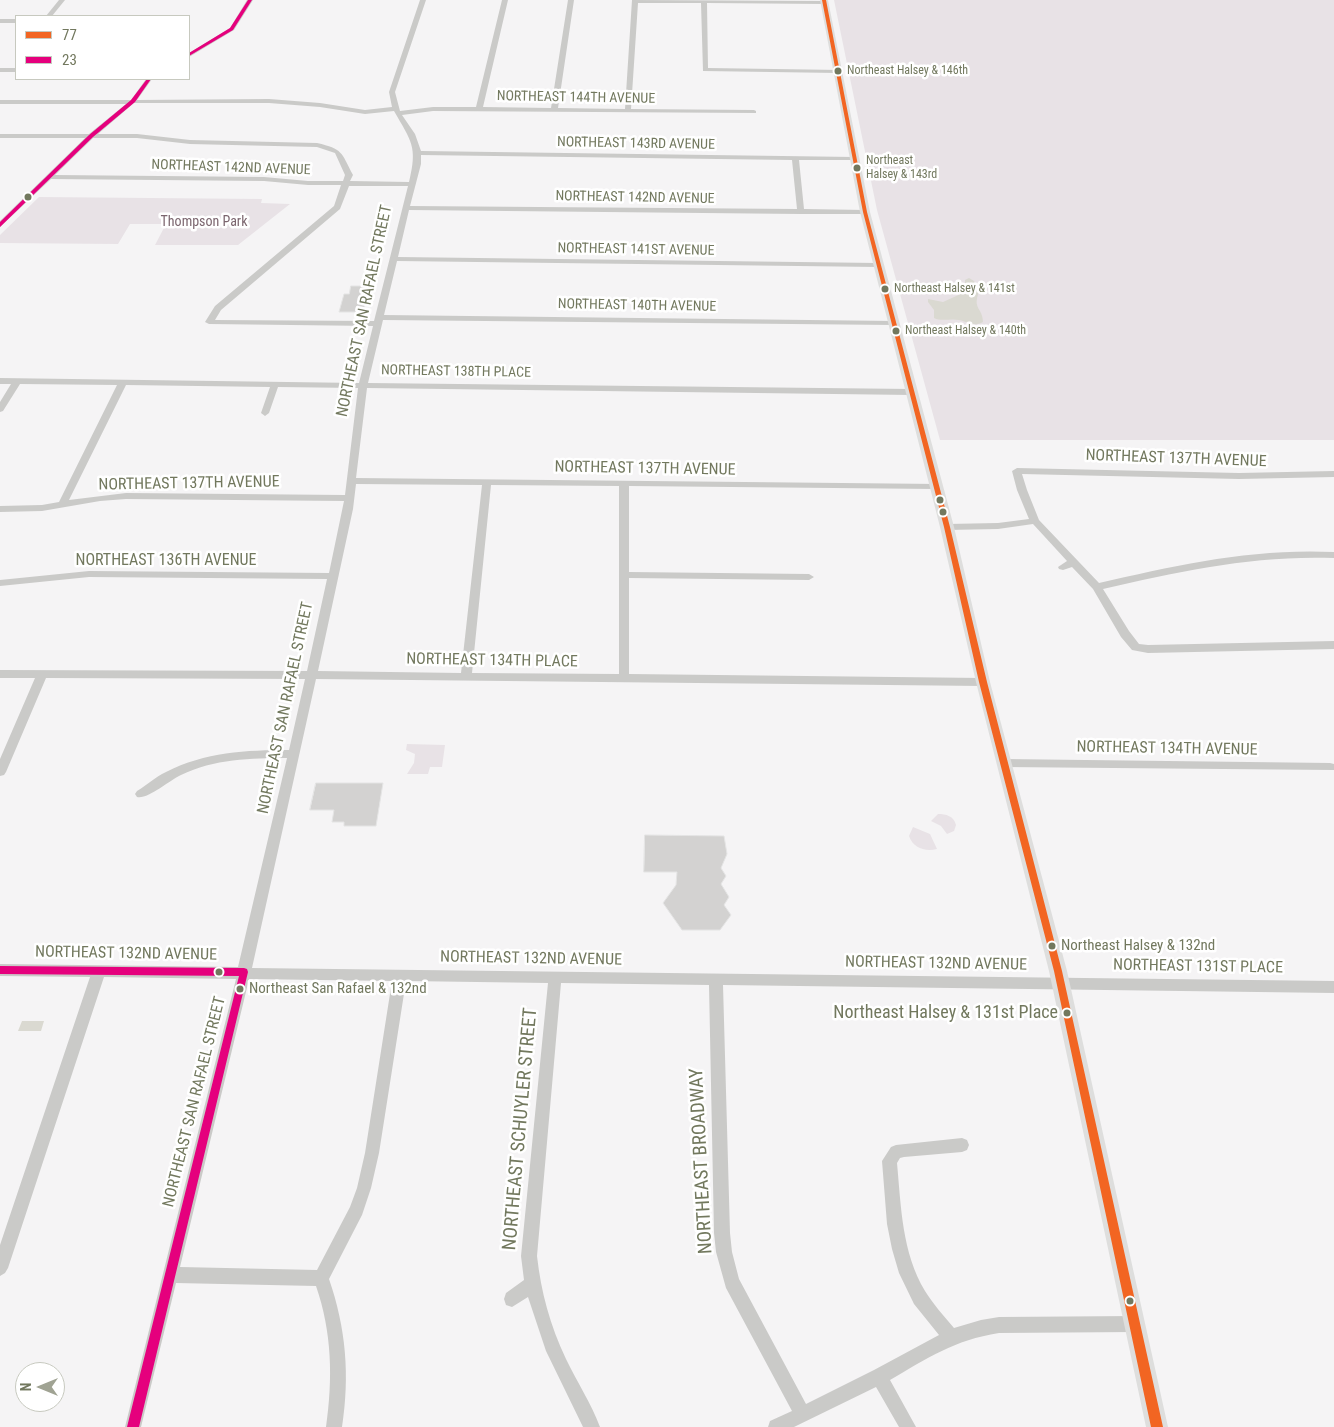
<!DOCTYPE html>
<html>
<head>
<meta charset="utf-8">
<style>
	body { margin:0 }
	#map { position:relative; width:1334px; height:1427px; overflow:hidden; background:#f5f4f5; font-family:"Roboto Condensed",sans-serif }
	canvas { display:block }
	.legend { position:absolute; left:15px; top:15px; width:175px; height:65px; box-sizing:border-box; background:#fff; border:1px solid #c7c9bf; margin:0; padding:6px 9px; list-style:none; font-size:15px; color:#72785e }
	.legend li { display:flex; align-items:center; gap:10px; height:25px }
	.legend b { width:25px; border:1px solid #c7c9bf }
	.north { position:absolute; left:15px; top:1362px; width:50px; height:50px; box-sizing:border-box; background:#fff; border:1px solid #c7c9bf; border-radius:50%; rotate:270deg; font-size:14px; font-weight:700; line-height:20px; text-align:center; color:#72785e }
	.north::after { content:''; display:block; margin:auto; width:18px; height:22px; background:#a0a393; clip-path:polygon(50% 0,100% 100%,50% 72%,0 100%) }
</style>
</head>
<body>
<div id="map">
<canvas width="1334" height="1427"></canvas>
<ul class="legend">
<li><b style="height:6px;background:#f26522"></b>77</li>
<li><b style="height:6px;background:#e5007d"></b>23</li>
</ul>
<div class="north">N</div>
</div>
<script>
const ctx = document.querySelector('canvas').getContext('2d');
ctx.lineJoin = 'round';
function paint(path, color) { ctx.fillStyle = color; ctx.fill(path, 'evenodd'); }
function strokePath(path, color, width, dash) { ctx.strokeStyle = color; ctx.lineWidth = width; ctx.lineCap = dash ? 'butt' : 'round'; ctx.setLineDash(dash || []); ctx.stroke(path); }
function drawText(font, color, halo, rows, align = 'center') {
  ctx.font = font + ' "Roboto Condensed",sans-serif'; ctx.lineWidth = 5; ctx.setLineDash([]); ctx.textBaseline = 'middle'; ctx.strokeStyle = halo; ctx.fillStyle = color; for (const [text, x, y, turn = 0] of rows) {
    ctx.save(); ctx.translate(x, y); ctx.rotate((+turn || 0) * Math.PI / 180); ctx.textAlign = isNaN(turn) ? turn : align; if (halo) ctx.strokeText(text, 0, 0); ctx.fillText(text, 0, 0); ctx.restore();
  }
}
const green = new Path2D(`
	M834,0h500v440h-394l-63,-230z
	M39,197l223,2 -1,4 29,1 -52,41h-83l11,-21h-36l-12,20 -118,-1v-8z
	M407,744l38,1 -3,22h-12l-2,7h-21l7,-11 1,-9 -9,-4z
	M938,814c8,0 16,2 18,11l-2,6 -7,3 -6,-8 -10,-5z
	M913,827l17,7 7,15c-12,3 -24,-1 -28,-13z`);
const water = new Path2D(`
	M969,278l5,3 5,11c-7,17 4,16 4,30 -9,5 -15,0 -24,-2 -9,-2 -17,2 -25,-2v-8l-6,-8v-3l15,3 22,-10v-12z
	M22,1021h22l-3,10h-23z`);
const building = new Path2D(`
	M351,286h18l-5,22 -2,4h-23l5,-18h5z
	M316,783h67l-7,43h-32v-4h-12l2,-12h-24z
	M645,835l79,1 3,18 -6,14 5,8 -5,8 8,13 -5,8 7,10 -11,15h-38l-19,-27 13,-18 1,-13h-33z`);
const minor = new Path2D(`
	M59,0h6l-13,16h-6z
	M247,0h6l-19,30 -45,27v-4l41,-25z
	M420,0h6l-31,92 5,19 33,-4h43l26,-107h6l-25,107 68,1 17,-108h6l-16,108 67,1 7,-109 195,1 -2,3 -118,-1 1,65 132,2 1,1 -3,2 -135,-2 -2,-68h-63l-7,106 123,1 2,1v2l-323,-2 -31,4 13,19 6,17 433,6 2,1v2h-57l5,49 61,1 4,2 -4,2h-64l-392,-4 -11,47 480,6 4,2 -4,2 -481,-6 -13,54 510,6 4,2 -4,2 -511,-5 -15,63 544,6 4,3 -4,3 -545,-7 -11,90 583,6 2,2 -5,3 -307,-3v86l180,2 5,3 -5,3 -180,-2v96l354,4 6,4 -6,4 -667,-7 -64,289 1082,13v12l-611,-8 7,248 2,19 7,27 67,125 68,-34 65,-35 -25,-31 -15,-31 -7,-24 -5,-25 -5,-63 9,-14 5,-2 66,-7 5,2 2,5 -2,5 -5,2 -58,5 -4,1 -3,5c4,43 5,90 28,128 8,13 19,25 29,37l27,-8 18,-3 136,-1 6,2 2,6 -2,6 -6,2 -136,1c-45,7 -71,25 -109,47l26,47h-17l-23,-40 -82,40h-26l2,-6 22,-10 -66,-123 -10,-36 -2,-19 -5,-248 -148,-2 -24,273c4,36 13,69 29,103 11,23 25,44 34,68h-17l-37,-76 -18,-54 -16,10 -6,-2 -2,-6 2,-6 18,-13 -3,-24 27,-273 -142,-2 -27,172 -8,35 -9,27 -33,64c17,49 21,97 13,148h-16c7,-48 6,-95 -10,-141l-140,-3 -35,144h-16l111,-448 -132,-2 -96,291 -3,5 -5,3v-31l90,-268 -90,-1v-12l238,3 49,-209c-36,0 -73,1 -106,17 -11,5 -34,25 -44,22l-2,-3 2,-3c10,-6 18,-14 29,-19 39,-20 80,-22 123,-22l16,-71 -259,-1 -40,94 -2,3 -4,1v-17l35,-81h-35v-8l307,1 20,-92 -238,-2 -89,9v-6l89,-9 240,2 15,-72 -218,-2 -26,2 -58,10 -42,1v-6l42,-1 17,-3 58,-117 -97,-1 -17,27 -3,1v-10l11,-18h-11v-6l359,5 14,-57 -164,-2 -4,-2 10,-16 119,-100 7,-21h-33l-44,-4 -213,-2 -51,48v-6l85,-83h-85v-4h89l37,-30h-126v-4h131l15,-21h6l-15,21 132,-1 51,4 45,7 27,-3 -3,-15zM134,103h135l51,4 45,7 29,-3c17,30 24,35 15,71l-59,-1 3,-6c-12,-23 -10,-26 -36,-32l-127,-3 -53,-6h-39zM93,138h44l53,6 127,3 18,6 10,22 -2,6h-35l-44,-4 -209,-2zM421,155l371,5 5,49 -387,-3 11,-42zM349,186h59l-34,135 -159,-1 6,-10 119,-101zM126,385l144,2 -9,26 4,3 4,-3 9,-26 80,1 -13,107 -219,-2 -57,7zM356,484l126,1 -21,188 -143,-2 35,-162zM491,485l128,1v188l-147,-1zM249,979l143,2 -27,172 -8,35 -7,19 -33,63 -137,-3z
	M0,19h16v4h-16z
	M0,68h16v4h-16z
	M1017,468l222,5 95,-2v6l-95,2 -217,-5 5,16 12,30 60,63c78,-18 154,-35 235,-31v6c-79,-3 -154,13 -231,31l26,42 10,13 9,1 186,-4v8l-186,4 -16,-3 -11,-13 -28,-48 -21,-22 -9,3 -4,-1 -1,-2 9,-6 -34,-37 -35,5 -51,1 -5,-3 5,-3 51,-1 31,-4 -12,-29 -5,-19z
	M1004,759l326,4 4,1v6l-330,-3 -4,-1 -2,-3 2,-3z`);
const major = new Path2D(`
	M820,0h8l42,212 84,315 36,155 77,289 101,456h-22l-97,-456 -73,-289 -36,-155 -80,-315z`);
const bus1 = new Path2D(`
	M822,0h4l41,212 83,315 37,155 75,289 101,456h-12l-97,-456 -75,-289 -35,-155 -81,-315z`);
const bus2 = new Path2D(`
	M248,0h4l-19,30 -44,26v-3l41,-25z
	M147,79h4l-16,23 -42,35 -93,90v-5l89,-87 42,-35z
	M0,966l244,2 3,1 1,3 -109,455h-12l112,-451 -239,-2z`);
const markers = [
	[838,71,4.5,"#72785e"],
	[857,168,4.5,"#72785e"],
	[28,197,4.5,"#72785e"],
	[885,289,4.5,"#72785e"],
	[896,331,4.5,"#72785e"],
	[940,500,4.5,"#72785e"],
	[943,512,4.5,"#72785e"],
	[1052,946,4.5,"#72785e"],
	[219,972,4.5,"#72785e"],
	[240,989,4.5,"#72785e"],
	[1067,1013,4.5,"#72785e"],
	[1130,1301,4.5,"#72785e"]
];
const farBusnames = [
	["Northeast Halsey & 146th",847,71],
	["Northeast",866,161],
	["Halsey & 143rd",866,175],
	["Northeast Halsey & 141st",894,289],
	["Northeast Halsey & 140th",905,331]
];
const farStreetnames = [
	["NORTHEAST 144TH AVENUE",576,98,1],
	["NORTHEAST 143RD AVENUE",636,144,1],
	["NORTHEAST 142ND AVENUE",231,168,2],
	["NORTHEAST 142ND AVENUE",635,198,1],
	["NORTHEAST 141ST AVENUE",636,250,1],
	["NORTHEAST 140TH AVENUE",637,306,1],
	["NORTHEAST 138TH PLACE",456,372,1]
];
const farParknames = [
	["Thompson Park",204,222]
];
const busNames = [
	["Northeast Halsey & 132nd",1061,946],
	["Northeast San Rafael & 132nd",249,989]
];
const streetNames = [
	["NORTHEAST SAN RAFAEL STREET",365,311,-78],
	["NORTHEAST 137TH AVENUE",1176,459,2],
	["NORTHEAST 137TH AVENUE",645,469,1],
	["NORTHEAST 137TH AVENUE",189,484,-1],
	["NORTHEAST 136TH AVENUE",166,561],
	["NORTHEAST 134TH PLACE",492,661,1],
	["NORTHEAST SAN RAFAEL STREET",286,708,-78],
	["NORTHEAST 134TH AVENUE",1167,749,1],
	["NORTHEAST 132ND AVENUE",126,954,1],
	["NORTHEAST 132ND AVENUE",531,959,1],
	["NORTHEAST 132ND AVENUE",936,964,1],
	["NORTHEAST 131ST PLACE",1198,967,1],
	["NORTHEAST SAN RAFAEL STREET",195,1102,-76]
];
const nearBusnames = [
	["Northeast Halsey & 131st Place",1058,1013]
];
const nearStreetnames = [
	["NORTHEAST SCHUYLER STREET",521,1129,-85],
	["NORTHEAST BROADWAY",702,1161,-93]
];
paint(green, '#e8e2e6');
paint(water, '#dad9d1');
paint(building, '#d3d2d1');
strokePath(building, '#e4e4e4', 1);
paint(minor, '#cacac8');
paint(major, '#dededd');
paint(bus1, '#f26522');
paint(bus2, '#e5007d');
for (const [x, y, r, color] of markers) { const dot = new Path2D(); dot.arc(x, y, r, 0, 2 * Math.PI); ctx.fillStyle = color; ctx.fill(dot); strokePath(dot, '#fff', 2); }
drawText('12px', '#72785e', '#fff', farBusnames, 'left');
drawText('14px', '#72785e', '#fff', farStreetnames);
drawText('14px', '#7b656e', '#fff', farParknames);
drawText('15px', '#72785e', '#fff', busNames, 'left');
drawText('16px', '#72785e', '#fff', streetNames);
drawText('18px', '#72785e', '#fff', nearBusnames, 'right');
drawText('19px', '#72785e', '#fff', nearStreetnames);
</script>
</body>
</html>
